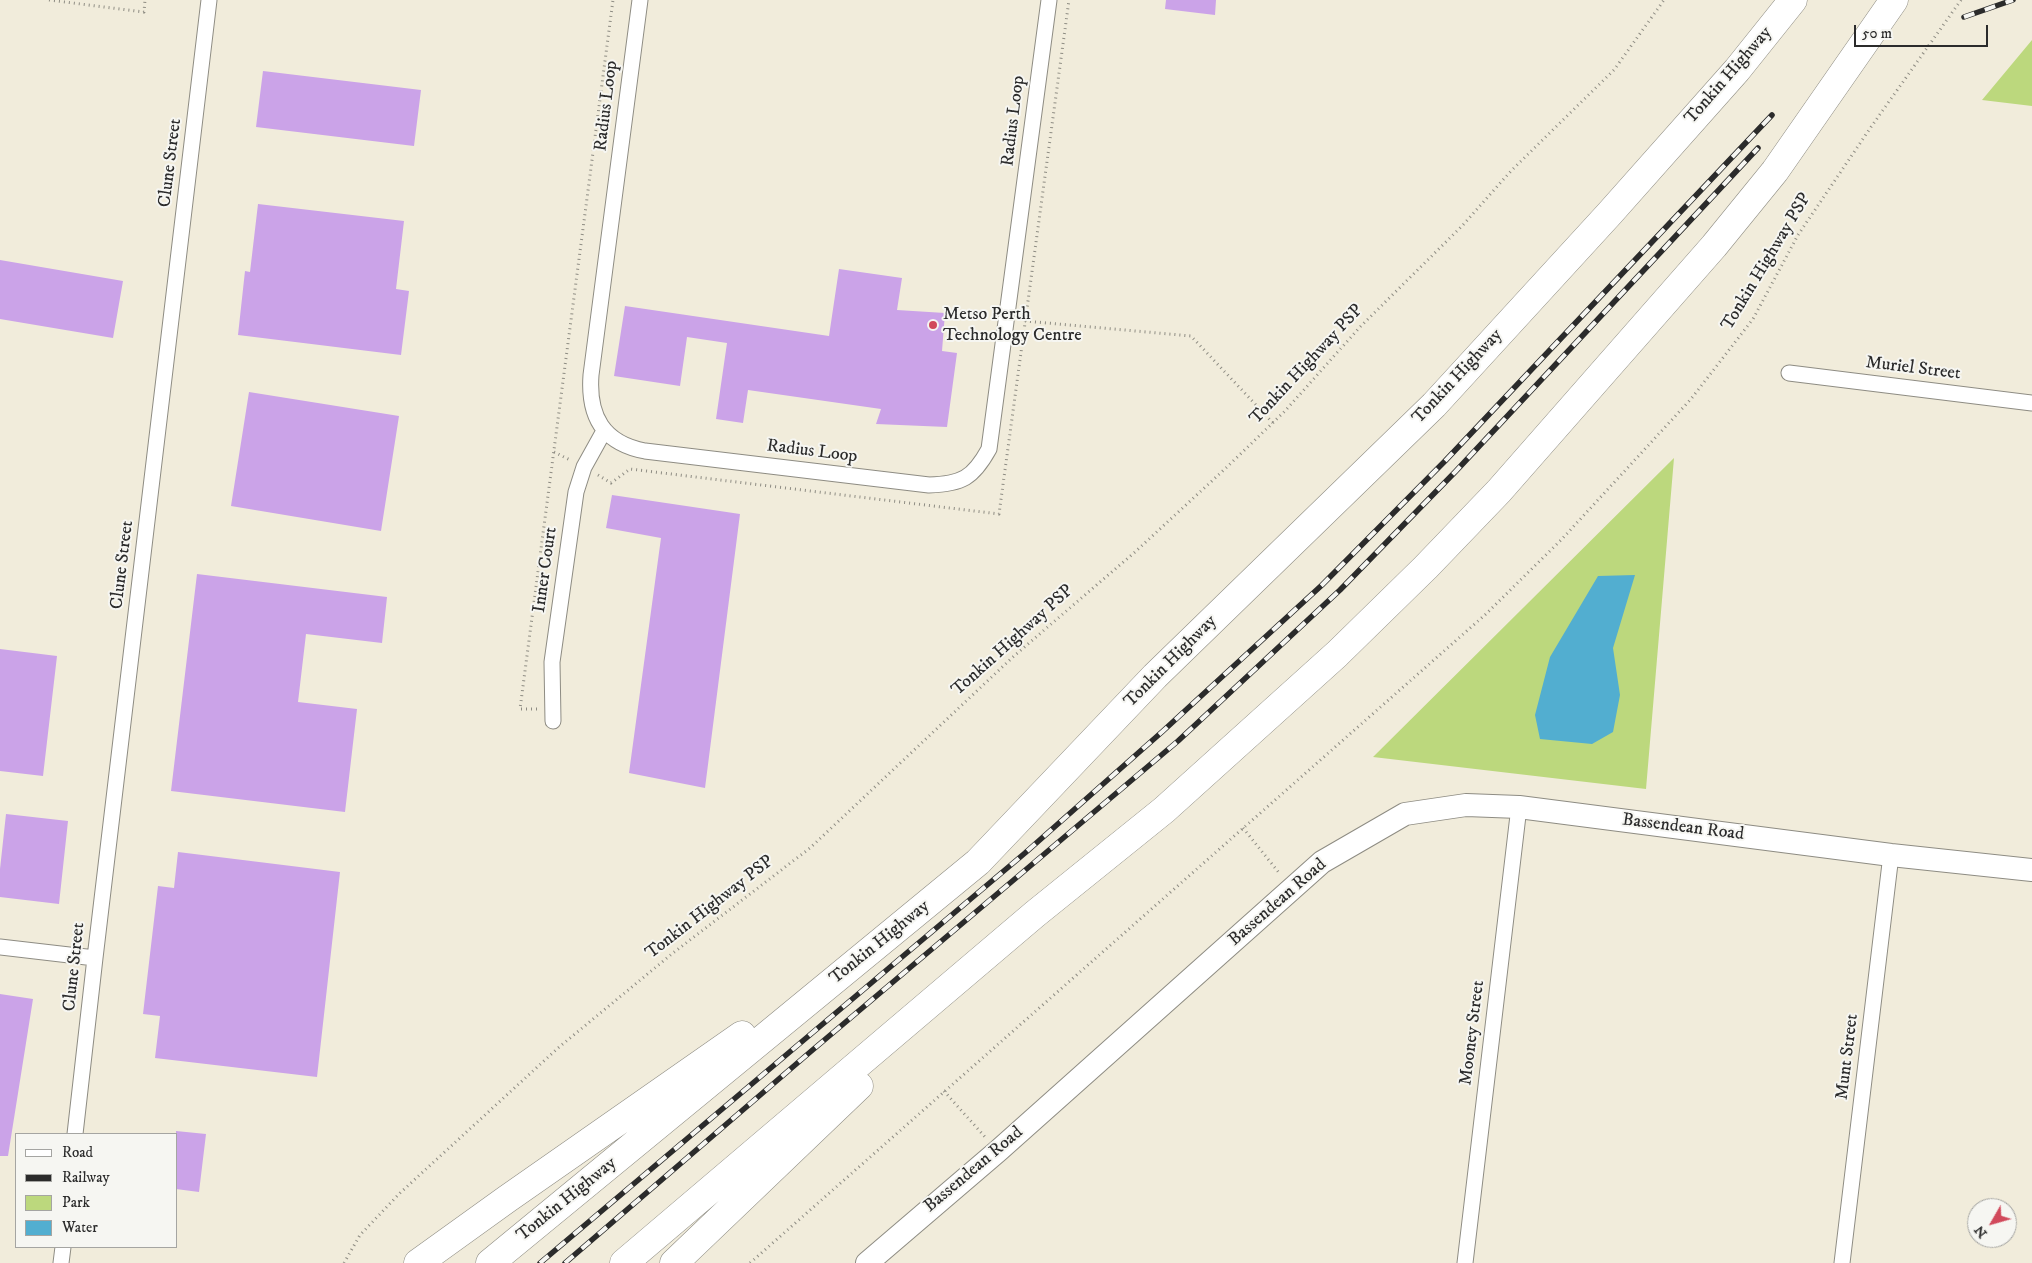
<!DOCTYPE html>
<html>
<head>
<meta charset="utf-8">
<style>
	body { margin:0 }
	#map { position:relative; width:2032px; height:1263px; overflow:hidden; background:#f1ecdb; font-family:"IM FELL DW Pica",serif }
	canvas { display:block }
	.legend { position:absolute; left:15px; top:1133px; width:162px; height:115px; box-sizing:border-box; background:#f6f6f2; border:1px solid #a5a5a2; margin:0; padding:6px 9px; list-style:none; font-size:15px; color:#2b2b2b }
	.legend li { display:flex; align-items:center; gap:10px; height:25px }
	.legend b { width:25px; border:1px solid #a5a5a2 }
	.north { position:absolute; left:1967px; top:1198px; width:50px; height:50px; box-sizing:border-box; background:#f6f6f2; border:1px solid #a5a5a2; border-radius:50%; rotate:232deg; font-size:14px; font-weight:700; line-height:20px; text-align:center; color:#2b2b2b }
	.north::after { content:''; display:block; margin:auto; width:18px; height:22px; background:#d1495b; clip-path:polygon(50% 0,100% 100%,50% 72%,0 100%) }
	.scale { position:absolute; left:1854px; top:25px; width:134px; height:22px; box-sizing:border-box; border:2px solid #2b2b2b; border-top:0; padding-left:6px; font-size:15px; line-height:18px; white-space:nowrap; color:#2b2b2b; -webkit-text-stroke:4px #f6f6f2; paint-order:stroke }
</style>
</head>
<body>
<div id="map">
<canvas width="2032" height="1263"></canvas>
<ul class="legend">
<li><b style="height:6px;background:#fff"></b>Road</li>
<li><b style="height:6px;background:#2b2b2b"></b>Railway</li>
<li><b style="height:14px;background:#bcd87d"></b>Park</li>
<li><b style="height:14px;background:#52aed0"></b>Water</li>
</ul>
<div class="north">N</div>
<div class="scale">50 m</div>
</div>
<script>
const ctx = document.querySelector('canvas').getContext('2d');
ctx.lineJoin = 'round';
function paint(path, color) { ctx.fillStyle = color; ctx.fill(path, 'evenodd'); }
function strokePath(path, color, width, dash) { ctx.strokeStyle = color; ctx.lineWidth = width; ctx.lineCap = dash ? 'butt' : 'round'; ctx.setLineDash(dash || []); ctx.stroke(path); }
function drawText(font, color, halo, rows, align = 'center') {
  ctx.font = font + ' "IM FELL DW Pica",serif'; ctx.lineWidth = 4; ctx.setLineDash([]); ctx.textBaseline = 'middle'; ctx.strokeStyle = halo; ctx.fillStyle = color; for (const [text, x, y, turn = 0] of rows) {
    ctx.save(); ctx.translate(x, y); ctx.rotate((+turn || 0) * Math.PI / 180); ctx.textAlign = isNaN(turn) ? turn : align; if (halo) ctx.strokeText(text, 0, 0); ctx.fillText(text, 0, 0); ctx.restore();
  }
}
const green = new Path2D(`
	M2032,40v66l-50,-6z
	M1674,458l-28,331 -273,-32z`);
const water = new Path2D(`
	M1635,575l-22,73 7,47 -7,37 -21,12 -52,-5 -5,-24 15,-58 48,-81z`);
const building = new Path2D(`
	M1166,0h50l-1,15 -50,-6z
	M263,71l158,19 -7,56 -158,-19z
	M258,204l146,17 -8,68 13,2 -8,64 -163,-20 7,-64 5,1z
	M0,260l123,21 -10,57 -113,-19z
	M839,269l63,9 -5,32 48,3 -3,38 15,2 -10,74 -71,-3 5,-15 -133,-19 -5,33 -27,-4 11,-76 -40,-6 -7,49 -66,-10 11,-70 204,30z
	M249,392l150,24 -18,115 -150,-25z
	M612,495l128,19 -35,274 -76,-15 32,-235 -55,-10z
	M197,574l190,23 -5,46 -76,-9 -8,68 59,7 -12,103 -174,-21z
	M0,649l57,7 -14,120 -43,-5z
	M6,814l62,7 -9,83 -59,-7v-28z
	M178,852l162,20 -23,205 -162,-19 5,-42 -17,-2 15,-128 16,2z
	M0,994l33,5 -25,157h-8z
	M176,1131l30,3 -7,58 -23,-3z`);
const path = new Path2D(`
	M49,0l95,12 1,-12
	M1025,321l166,15 82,87
	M554,452l16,8
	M598,475l13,8 19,-14 369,45 70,-514
	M537,709h-17l93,-709
	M1243,828l37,46
	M944,1091l41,46
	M344,1263l16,-28 40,-42 158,-145 115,-95 137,-105 204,-192 121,-104 92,-85 58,-56 75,-84 102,-101 49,-55 103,-101 50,-70
	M750,1263l736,-649 76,-75 129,-140 62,-80 45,-84 73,-108 90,-127`);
const street = new Path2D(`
	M640,0l-49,375c-3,41 12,68 54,76l284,34c33,-1 44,-7 60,-36l60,-449
	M1789,373l243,30
	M553,721l-1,-59 24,-170 8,-25 20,-36
	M0,947l95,11
	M75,1134l20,-176 114,-958
	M61,1263l2,-16
	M1465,1263l54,-456
	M1842,1263l49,-408`);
const secondary = new Path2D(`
	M867,1263l131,-112 324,-289 83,-48 61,-9 53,2 372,48 141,15`);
const highway = new Path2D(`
	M418,1263l89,-64 235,-164
	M490,1263l488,-401 177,-186 279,-271 176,-192 127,-143 56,-70
	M624,1263l411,-349 129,-104 173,-156 89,-87 73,-76 215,-245 61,-75 119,-171
	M674,1263l185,-177`);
const rail = new Path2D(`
	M1964,17l49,-17
	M540,1263l485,-410 138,-122 159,-146 123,-124 327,-346
	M565,1263l244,-210 369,-312 162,-151 116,-119 302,-323`);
const markers = [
	[933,325,5,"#d1495b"]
];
const streetNames = [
	["Tonkin Highway",1729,76,-49],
	["Radius Loop",607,106,-83],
	["Radius Loop",1014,121,-83],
	["Clune Street",171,163,-83],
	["Tonkin Highway PSP",1767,262,-59],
	["Tonkin Highway PSP",1307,365,-47],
	["Muriel Street",1913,369,7],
	["Tonkin Highway",1458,377,-47],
	["Radius Loop",812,452,7],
	["Clune Street",123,565,-83],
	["Inner Court",546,570,-82],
	["Tonkin Highway PSP",1013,641,-42],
	["Tonkin Highway",1171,662,-45],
	["Bassendean Road",1683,828,7],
	["Bassendean Road",1278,903,-41],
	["Tonkin Highway PSP",710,908,-38],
	["Tonkin Highway",880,943,-39],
	["Clune Street",75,967,-84],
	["Mooney Street",1473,1033,-83],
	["Munt Street",1848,1057,-83],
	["Bassendean Road",974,1170,-40],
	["Tonkin Highway",567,1200,-39]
];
const poiNames = [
	["Metso Perth",943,315],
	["Technology Centre",943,336]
];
paint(green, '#bcd87d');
paint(water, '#52aed0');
paint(building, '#cba3e8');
strokePath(street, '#8e8c83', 17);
strokePath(secondary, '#8e8c83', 24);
strokePath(highway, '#8e8c83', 29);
strokePath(path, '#8e8c83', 3, [1, 4]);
strokePath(street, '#fff', 15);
strokePath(secondary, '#fff', 22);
strokePath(highway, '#fff', 28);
strokePath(rail, '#2b2b2b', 5.5);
strokePath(rail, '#f6f6f2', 4, [11]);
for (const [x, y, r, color] of markers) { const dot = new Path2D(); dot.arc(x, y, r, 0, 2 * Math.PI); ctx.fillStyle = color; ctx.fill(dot); strokePath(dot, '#f6f6f2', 2); }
drawText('18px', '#2b2b2b', '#f6f6f2', streetNames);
drawText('18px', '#2b2b2b', '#f6f6f2', poiNames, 'left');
</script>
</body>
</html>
